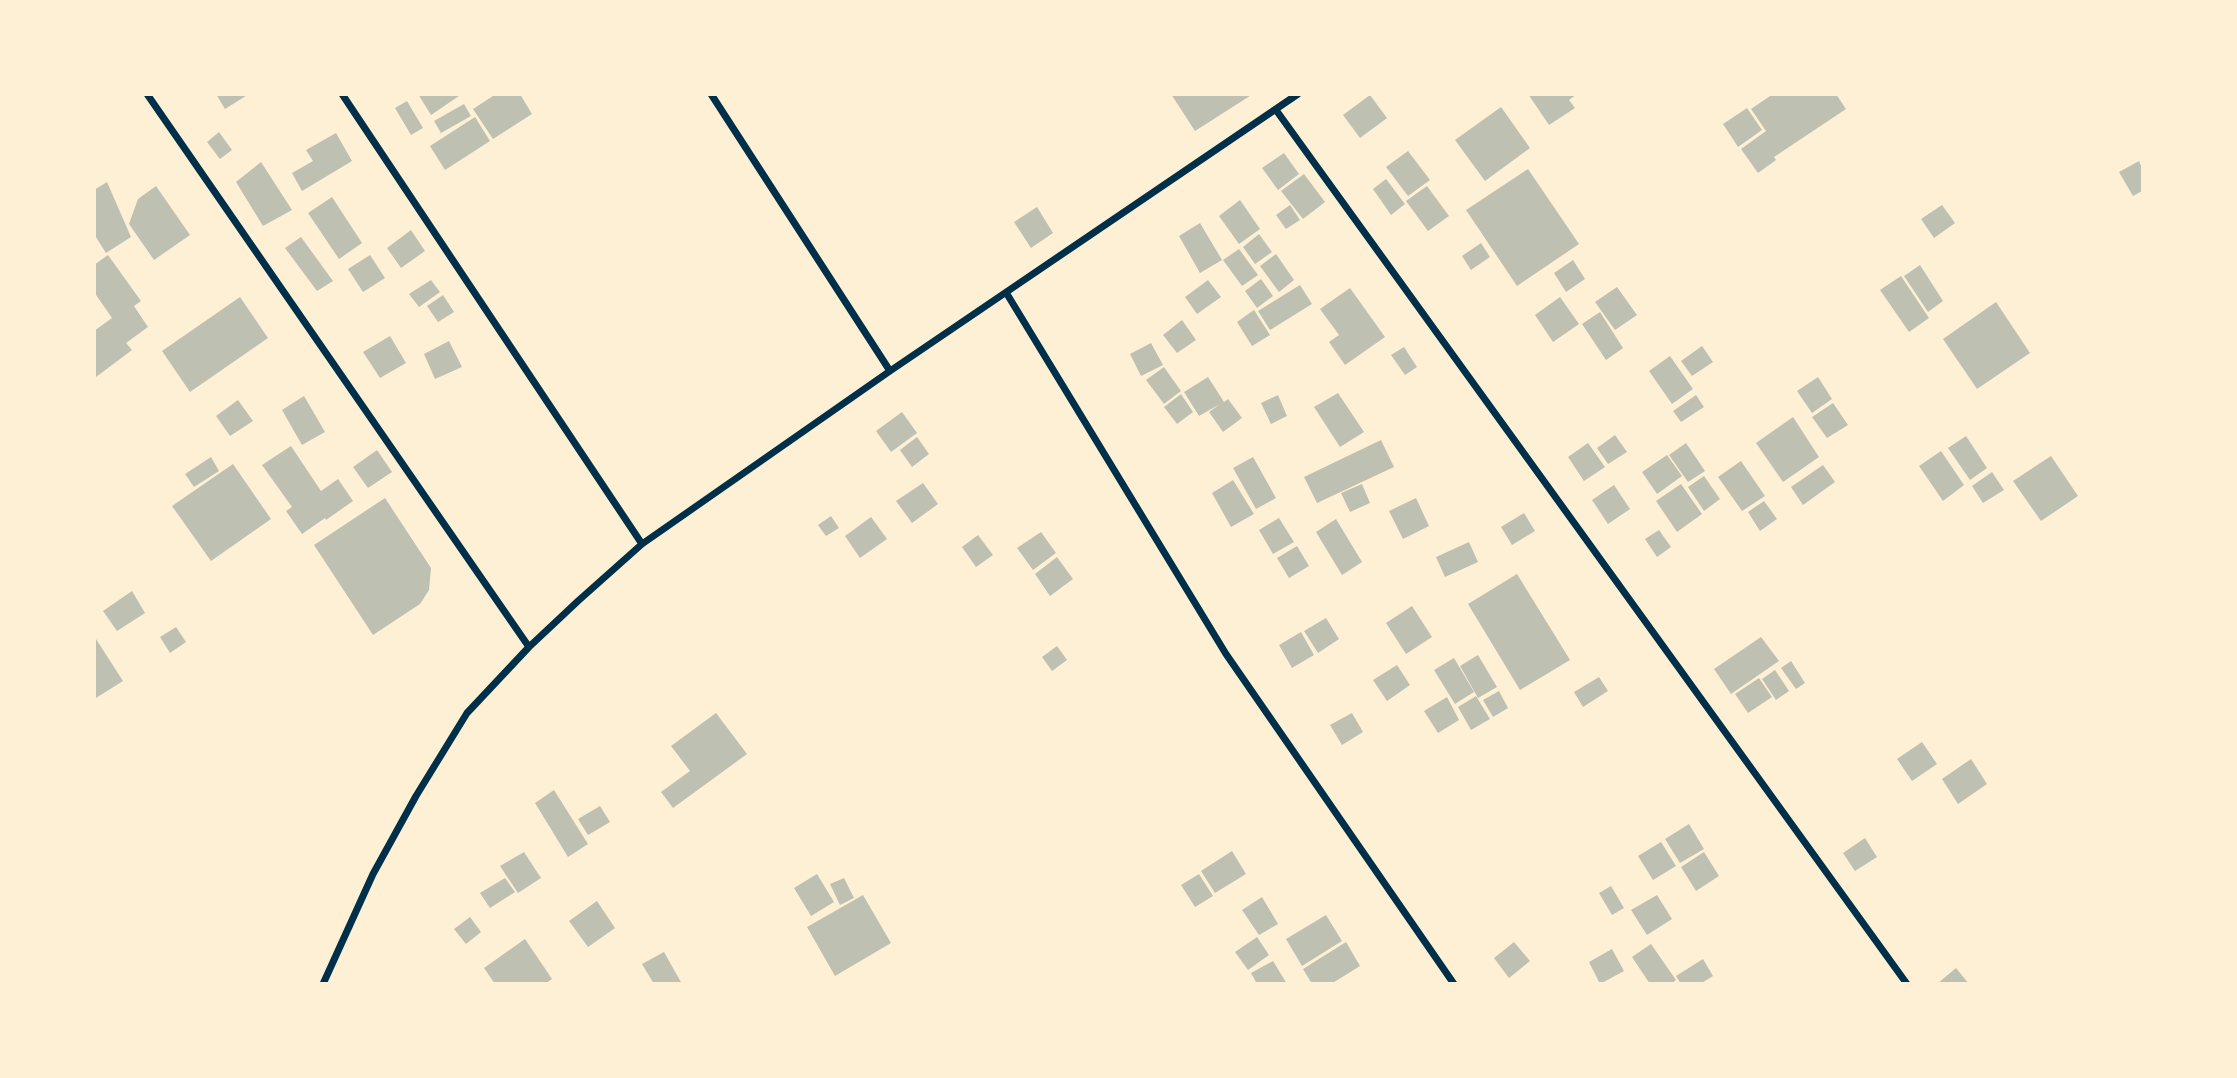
<!DOCTYPE html>
<style>
body{margin:0}
#map{position:relative;width:2237px;height:1078px;overflow:hidden;background:#fdf0d5;font-family:Cabin,sans-serif}
canvas{display:block}
.frame{position:absolute;inset:0;border:96px solid #fdf0d5;pointer-events:none}
</style>
<div id="map">
<canvas width="2237" height="1078"></canvas>
<div class="frame"></div>
</div>
<script>
const context = document.querySelector('canvas').getContext('2d');
context.lineJoin = 'round';
function paint(path, color) { context.fillStyle = color; context.fill(path, 'evenodd'); }
function strokePath(path, color, width, dash) { context.strokeStyle = color; context.lineWidth = width; context.lineCap = dash ? 'butt' : 'round'; context.setLineDash(dash || []); context.stroke(path); }
const building = new Path2D(`
 M216,94H249L225,109Z
 M418,94H462L431,115Z
 M496,94H520L532,114L493,139L473,109Z
 M1171,94H1253L1195,131Z
 M1528,94H1577L1569,100L1575,108L1549,125Z
 M1773,94H1836L1846,109L1774,157L1776,160L1758,173L1741,149L1766,131L1751,109Z
 M1370,95L1387,118L1360,138L1343,115Z
 M407,101L423,128L411,135L395,108Z
 M464,104L471,116L441,133L434,121Z
 M1501,107L1530,148L1485,181L1455,140Z
 M1747,108L1762,130L1738,147L1723,124Z
 M475,117L490,141L445,170L430,146Z
 M219,132L232,150L220,159L207,142Z
 M336,133L352,161L302,191L292,173L313,161L306,150Z
 M1408,151L1430,180L1408,196L1386,167Z
 M1284,153L1299,174L1278,190L1262,168Z
 M2139,161L2142,168V191L2133,196L2119,172Z
 M261,162L292,210L263,226L236,182Z
 M1528,169L1579,244L1517,286L1466,210Z
 M1304,174L1325,202L1303,219L1281,191Z
 M1386,179L1405,204L1391,215L1373,189Z
 M107,182L131,237L106,253L94,234V190Z
 M156,186L190,235L154,260L129,224L138,199Z
 M1427,186L1449,216L1428,231L1406,201Z
 M332,197L362,243L339,259L308,213Z
 M1240,200L1260,229L1239,244L1219,216Z
 M1290,205L1300,220L1286,229L1276,215Z
 M1942,205L1955,223L1934,238L1921,219Z
 M1037,207L1053,233L1031,248L1014,222Z
 M1200,223L1222,260L1200,273L1179,236Z
 M411,230L425,251L401,268L387,248Z
 M1259,234L1272,252L1255,264L1243,247Z
 M301,237L333,281L317,291L285,248Z
 M1481,243L1490,257L1471,270L1462,256Z
 M1239,249L1258,275L1242,286L1223,260Z
 M1276,254L1294,280L1279,292L1260,266Z
 M108,255L141,301L134,306L148,327L126,343L132,350L96,377L94,331L112,318L94,292V265Z
 M370,255L385,278L363,292L348,269Z
 M1573,260L1585,279L1566,292L1554,273Z
 M1920,265L1943,301L1928,312L1904,276Z
 M1901,276L1929,318L1909,332L1880,290Z
 M1261,279L1273,296L1257,308L1245,291Z
 M431,280L440,292L419,307L409,294Z
 M1208,280L1221,297L1197,314L1185,297Z
 M1300,285L1312,304L1270,330L1258,311Z
 M1617,287L1637,315L1615,330L1595,302Z
 M1350,288L1385,337L1345,365L1329,342L1339,335L1320,309Z
 M443,295L454,312L438,322L427,306Z
 M240,297L268,338L190,392L162,351Z
 M1560,297L1579,324L1553,342L1535,315Z
 M1996,302L2030,353L1977,389L1943,339Z
 M1254,310L1270,335L1252,346L1237,322Z
 M1600,312L1623,348L1606,360L1582,324Z
 M1182,320L1196,340L1177,353L1163,335Z
 M390,336L406,363L380,378L363,352Z
 M449,341L462,367L435,379L424,354Z
 M1151,343L1163,365L1141,376L1130,354Z
 M1702,346L1713,362L1692,376L1681,361Z
 M1404,347L1417,367L1405,375L1391,355Z
 M1670,356L1693,389L1672,404L1649,371Z
 M1164,367L1181,391L1164,404L1146,380Z
 M1208,377L1224,402L1228,399L1242,418L1223,432L1209,412L1220,404L1199,416L1184,392Z
 M1818,377L1832,399L1812,413L1797,391Z
 M1338,393L1364,432L1340,447L1314,407Z
 M1181,394L1193,412L1177,424L1164,407Z
 M1278,395L1287,416L1271,424L1261,403Z
 M1696,395L1704,407L1681,422L1673,411Z
 M304,396L325,432L302,445L282,410Z
 M238,400L253,421L230,436L216,416Z
 M1833,403L1848,425L1827,438L1812,417Z
 M902,412L917,433L891,452L876,431Z
 M1793,417L1819,457L1783,482L1756,443Z
 M1615,435L1627,452L1608,464L1597,448Z
 M1966,436L1987,468L1970,480L1948,448Z
 M917,437L929,454L912,467L900,450Z
 M1381,440L1394,467L1317,503L1304,477Z
 M1588,443L1605,467L1584,481L1568,457Z
 M1686,443L1705,471L1688,482L1669,455Z
 M291,446L321,491L338,479L353,501L326,520L325,518L302,534L286,511L292,507L262,465Z
 M377,450L392,472L368,488L353,467Z
 M1941,451L1964,485L1943,501L1919,466Z
 M1667,455L1682,476L1657,494L1642,472Z
 M2051,456L2078,496L2041,521L2013,481Z
 M211,457L219,471L194,487L185,474Z
 M1253,457L1276,498L1256,509L1233,468Z
 M1741,461L1765,496L1742,511L1718,477Z
 M233,464L271,519L211,561L172,506Z
 M1823,465L1835,482L1803,505L1791,487Z
 M1992,472L2004,490L1983,503L1972,486Z
 M1704,476L1720,499L1704,511L1688,487Z
 M1233,480L1254,514L1231,527L1212,493Z
 M923,483L938,504L912,523L896,501Z
 M1362,484L1370,503L1350,512L1341,493Z
 M1681,484L1702,514L1677,532L1656,501Z
 M1614,485L1630,509L1608,524L1592,500Z
 M385,498L431,568L429,590L420,604L373,635L314,545Z
 M1416,498L1429,526L1403,539L1389,511Z
 M1764,501L1777,519L1760,531L1748,512Z
 M1524,513L1535,531L1512,545L1501,527Z
 M831,516L839,528L826,536L818,525Z
 M871,517L887,539L860,558L845,536Z
 M1279,518L1294,542L1273,554L1259,530Z
 M1336,519L1362,562L1342,575L1316,532Z
 M1659,530L1671,547L1657,557L1645,539Z
 M1041,532L1056,553L1033,570L1017,548Z
 M978,535L993,555L976,567L962,547Z
 M1469,542L1478,562L1445,577L1436,557Z
 M1297,546L1309,566L1289,578L1277,558Z
 M1057,557L1073,579L1050,596L1035,574Z
 M1517,574L1570,660L1520,690L1468,604Z
 M132,591L145,613L117,631L103,611Z
 M1412,606L1432,637L1406,654L1386,623Z
 M1326,618L1339,639L1318,653L1304,631Z
 M176,627L186,642L170,653L160,637Z
 M1301,632L1314,655L1292,668L1279,645Z
 M94,636L123,681L96,698L94,696Z
 M1761,637L1779,661L1731,694L1714,669Z
 M1057,646L1067,660L1052,671L1042,657Z
 M1478,655L1497,687L1478,698L1460,666Z
 M1454,658L1474,692L1455,704L1434,670Z
 M1791,661L1805,683L1796,689L1781,668Z
 M1397,665L1410,685L1387,701L1373,680Z
 M1775,670L1789,691L1776,700L1762,679Z
 M1599,677L1608,691L1583,707L1574,692Z
 M1759,678L1772,697L1748,713L1735,694Z
 M1499,691L1508,708L1493,717L1483,700Z
 M1476,696L1490,719L1471,730L1458,707Z
 M1447,697L1459,720L1438,733L1424,711Z
 M716,713L747,754L673,808L661,792L690,771L671,746Z
 M1352,713L1363,732L1342,745L1330,725Z
 M1922,742L1937,764L1912,781L1897,759Z
 M1971,759L1987,784L1958,804L1942,779Z
 M554,790L588,844L568,857L535,803Z
 M600,806L610,822L588,835L578,819Z
 M1689,824L1704,849L1680,863L1665,839Z
 M1865,838L1877,857L1855,871L1843,853Z
 M1661,842L1676,866L1653,880L1638,856Z
 M1232,851L1246,874L1215,893L1201,871Z
 M524,852L541,878L518,893L500,866Z
 M1704,852L1719,876L1696,891L1681,867Z
 M817,874L834,902L811,916L794,888Z
 M1199,874L1213,896L1195,907L1181,885Z
 M505,878L515,892L490,908L480,893Z
 M844,878L854,898L840,905L830,884Z
 M1611,886L1624,908L1612,915L1599,893Z
 M863,895L891,943L835,976L807,927Z
 M1657,895L1672,919L1647,935L1631,910Z
 M1262,897L1278,924L1259,935L1242,910Z
 M597,901L615,928L588,947L569,921Z
 M1326,915L1342,941L1302,966L1286,939Z
 M470,917L481,932L466,944L454,929Z
 M1257,937L1269,955L1248,970L1235,952Z
 M525,939L552,979L545,984H495L484,968Z
 M1346,942L1360,966L1331,984H1312L1303,969Z
 M1514,942L1530,961L1509,978L1494,958Z
 M1651,944L1676,980L1671,984H1650L1632,957Z
 M1612,949L1624,971L1600,984L1589,962Z
 M664,952L682,984H654L642,964Z
 M1703,959L1713,976L1700,984H1681L1676,976Z
 M1273,961L1287,984H1257L1251,973Z
 M1956,968L1969,984H1937Z`);
const minor = new Path2D(`
 M147,94L529,647
 M342,94L642,544
 M711,94L890,371
 M1276,110L1907,984
 M1007,294L1226,654L1454,984
 M323,984L373,874L416,796L467,713L529,647L578,601L642,544L890,371L1298,94`);
paint(building, '#bec0b2');
strokePath(minor, '#003049', 7);
</script>
